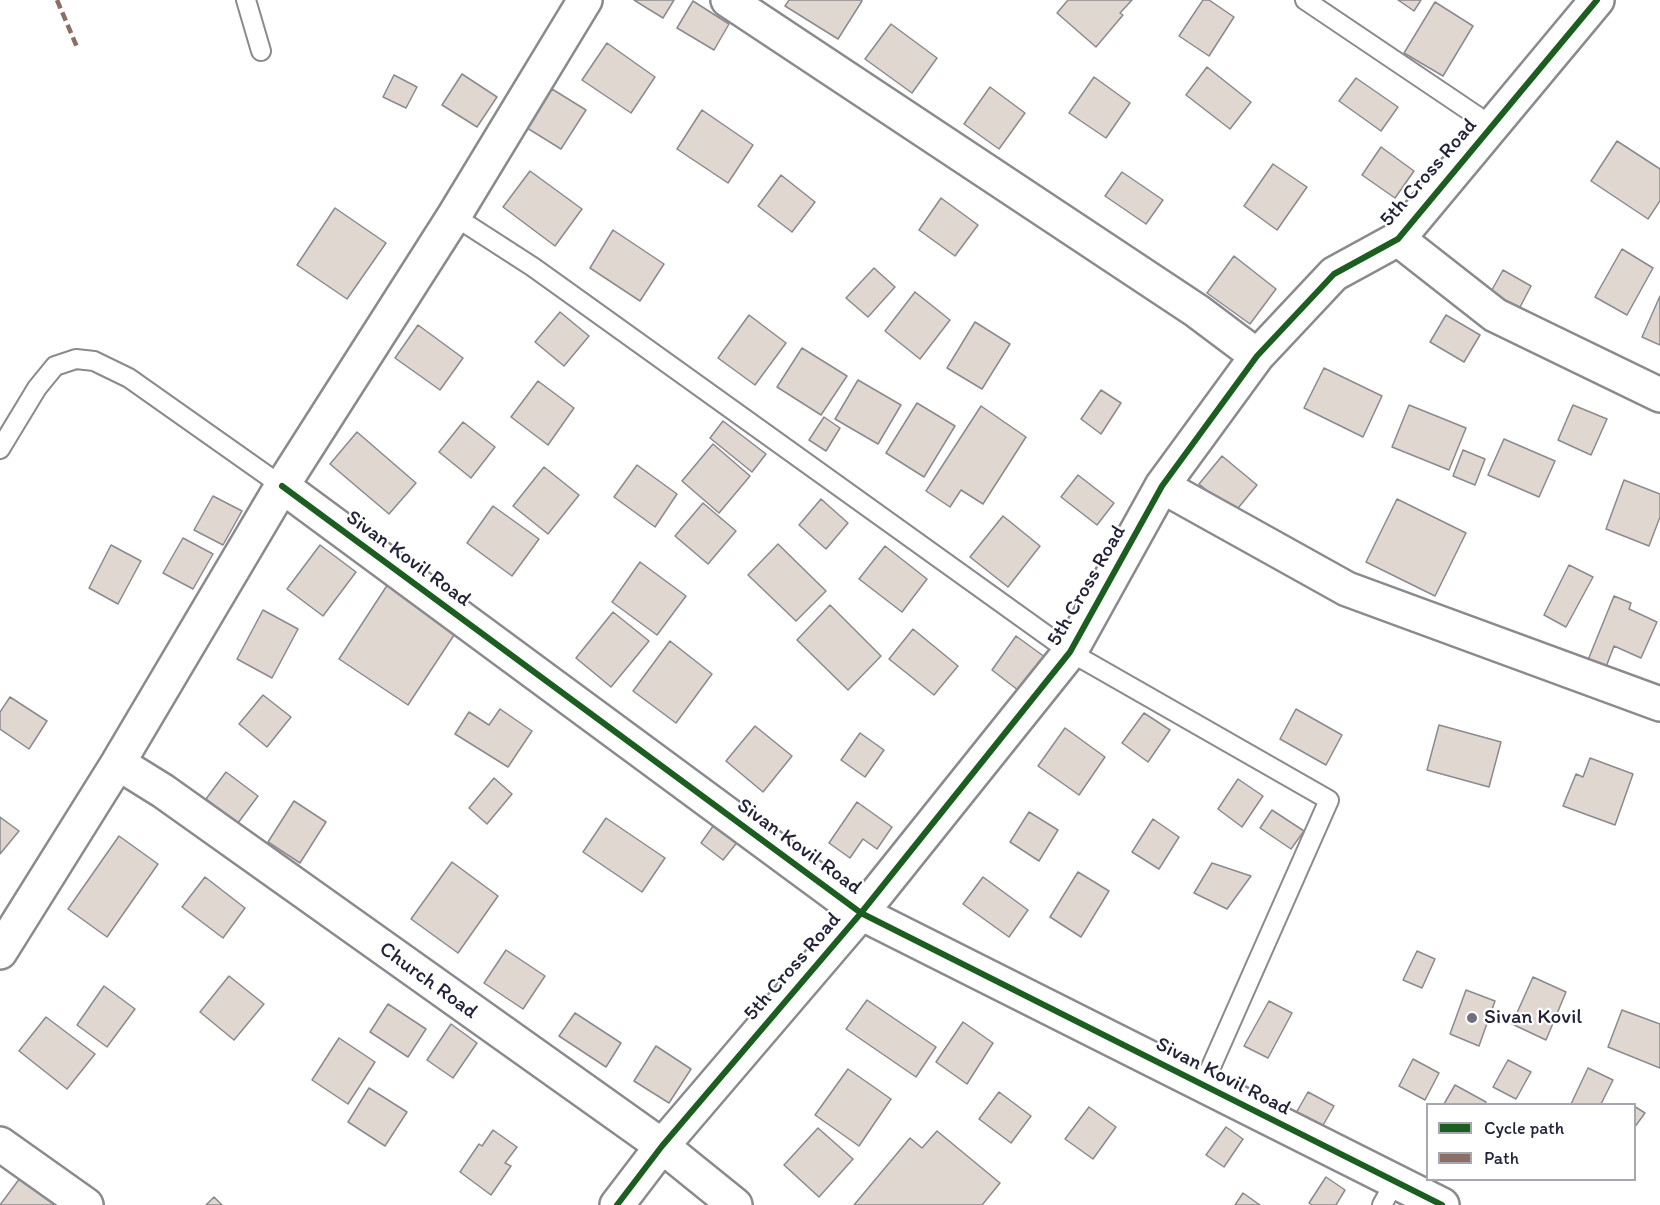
<!DOCTYPE html>
<style>
body{margin:0}
#map{position:relative;width:1660px;height:1205px;overflow:hidden;background:#fff;font-family:Itim,sans-serif}
canvas{display:block}
.legend{position:absolute;left:1426px;top:1103px;width:210px;height:78px;box-sizing:border-box;background:#fff;border:2px solid #a7a7b1;margin:0;padding:8px 10px;list-style:none;font-size:18px;color:#22223b}
.legend li{display:flex;align-items:center;gap:12px;height:30px}
.legend b{width:30px;border:2px solid #a7a7b1}
</style>
<div id="map">
<canvas width="1660" height="1205"></canvas>
<ul class="legend">
<li><b style="height:8px;background:#1b5e20"></b>Cycle path</li>
<li><b style="height:8px;background:#8d6e63"></b>Path</li>
</ul>
</div>
<script>
const context = document.querySelector('canvas').getContext('2d');
context.lineJoin = 'round';
function paint(path, color) { context.fillStyle = color; context.fill(path, 'evenodd'); }
function strokePath(path, color, width, dash) { context.strokeStyle = color; context.lineWidth = width; context.lineCap = dash ? 'butt' : 'round'; context.setLineDash(dash || []); context.stroke(path); }
function label(font, color, halo, rows, align = 'center') {
  context.font = font + ' Itim,sans-serif'; context.lineWidth = 4.5; context.setLineDash([]); context.textBaseline = 'middle'; context.strokeStyle = halo; context.fillStyle = color; for (const [text, x, y, turn = 0] of rows) {
    context.save(); context.translate(x, y); context.rotate((+turn || 0) * Math.PI / 180); context.textAlign = isNaN(turn) ? turn : align; if (halo) context.strokeText(text, 0, 0); context.fillText(text, 0, 0); context.restore();
  }
}
const building = new Path2D(`
 M634,0H674L663,18Z
 M789,0H860L862,1L838,39L785,6Z
 M1068,0H1132L1120,13L1123,15L1096,47L1057,13Z
 M1203,0H1209L1234,17L1209,56L1179,36Z
 M1398,0H1421L1414,11Z
 M693,1L729,24L714,50L677,28Z
 M1435,2L1473,26L1443,76L1404,53Z
 M891,24L937,58L912,93L865,59Z
 M607,43L655,77L631,113L582,80Z
 M1207,67L1251,102L1230,129L1186,95Z
 M462,74L497,97L477,127L442,105Z
 M394,75L417,87L406,108L383,97Z
 M1094,77L1130,103L1106,138L1069,113Z
 M1356,78L1398,107L1381,131L1339,101Z
 M990,87L1025,113L999,149L964,124Z
 M552,89L586,110L561,149L527,128Z
 M702,110L753,145L728,183L677,149Z
 M1617,141L1660,169V201L1648,219L1591,181Z
 M1381,147L1414,171L1395,198L1362,175Z
 M1273,164L1307,187L1277,230L1244,206Z
 M530,171L582,209L555,246L503,207Z
 M1122,172L1163,200L1146,224L1105,196Z
 M781,175L815,202L792,232L758,206Z
 M941,198L978,225L955,256L919,230Z
 M335,208L386,243L347,299L297,265Z
 M613,230L664,264L640,301L590,268Z
 M1622,249L1653,268L1627,315L1595,297Z
 M1234,256L1276,289L1250,324L1207,293Z
 M874,268L895,287L868,317L846,298Z
 M1503,270L1531,286L1517,313L1488,297Z
 M915,292L950,320L920,359L885,331Z
 M1660,296V345L1642,337Z
 M560,312L589,336L564,366L535,342Z
 M749,315L786,343L755,385L718,358Z
 M1446,315L1480,335L1464,362L1430,342Z
 M975,322L1010,344L982,389L947,368Z
 M418,325L463,358L440,390L395,358Z
 M802,348L847,376L821,415L777,387Z
 M1324,368L1382,396L1363,437L1304,408Z
 M858,380L901,405L878,444L835,419Z
 M538,381L574,408L548,445L511,417Z
 M1101,390L1121,403L1101,434L1081,419Z
 M917,403L955,426L924,477L886,453Z
 M1409,405L1466,428L1449,470L1392,447Z
 M1573,405L1607,419L1591,455L1558,440Z
 M981,406L1026,437L983,504L961,490L950,507L926,491Z
 M824,417L840,428L826,451L809,440Z
 M723,421L766,454L752,472L710,438Z
 M463,422L495,447L471,478L439,452Z
 M357,432L416,483L389,514L330,464Z
 M1504,439L1555,461L1539,497L1488,475Z
 M713,444L750,476L719,513L682,481Z
 M1463,450L1485,459L1475,485L1453,476Z
 M1222,456L1257,485L1234,513L1199,484Z
 M637,465L677,494L655,527L614,497Z
 M544,467L579,495L548,534L513,506Z
 M1078,475L1114,503L1097,525L1061,497Z
 M1624,480L1660,494V517L1649,546L1606,529Z
 M213,496L242,511L223,545L194,530Z
 M821,499L848,523L826,549L799,525Z
 M1397,499L1466,533L1435,596L1366,562Z
 M703,503L736,531L708,564L675,536Z
 M493,506L539,539L512,576L467,543Z
 M1003,516L1040,546L1008,587L970,557Z
 M183,538L213,554L193,589L163,573Z
 M778,544L826,591L796,621L748,575Z
 M111,545L141,561L118,604L89,588Z
 M320,545L356,572L323,616L287,589Z
 M885,546L927,579L902,612L859,579Z
 M640,562L686,596L657,635L612,602Z
 M1569,565L1593,577L1566,627L1544,615Z
 M388,584L458,629L408,705L339,659Z
 M1614,596L1631,603L1629,609L1657,622L1641,658L1614,646L1606,667L1588,660Z
 M830,605L881,656L848,690L797,640Z
 M263,610L298,629L272,678L237,659Z
 M613,612L649,641L611,687L576,658Z
 M913,629L958,666L934,695L889,659Z
 M1016,636L1049,660L1023,694L992,670Z
 M670,641L712,674L676,723L633,691Z
 M263,695L291,717L267,747L239,724Z
 M10,697L47,721L29,749L0,729V712Z
 M500,709L532,731L508,767L455,734L469,712L489,725Z
 M1296,709L1342,735L1326,765L1280,739Z
 M1144,713L1170,730L1148,762L1122,743Z
 M1439,725L1501,742L1489,787L1427,770Z
 M755,726L792,756L763,792L726,761Z
 M1065,728L1105,757L1079,795L1038,766Z
 M860,733L884,750L865,777L841,760Z
 M1590,758L1633,774L1615,825L1563,806L1576,774L1583,777Z
 M226,772L258,796L238,823L206,799Z
 M494,778L512,794L487,824L469,808Z
 M1238,779L1263,796L1242,827L1218,809Z
 M294,801L326,822L300,863L268,842Z
 M857,802L892,827L877,849L863,839L850,858L829,843Z
 M1272,810L1304,831L1291,849L1260,828Z
 M1029,812L1058,830L1039,861L1010,842Z
 M0,817L19,831L0,854Z
 M606,818L665,858L642,892L583,852Z
 M1153,819L1179,837L1159,869L1132,852Z
 M716,822L739,840L723,860L701,843Z
 M119,836L158,864L107,937L68,909Z
 M452,862L498,896L458,953L411,919Z
 M1212,863L1251,876L1227,909L1194,893Z
 M1078,872L1109,891L1081,937L1050,917Z
 M205,877L245,908L223,938L182,907Z
 M983,877L1028,910L1009,937L963,904Z
 M506,950L545,976L523,1009L484,983Z
 M1417,951L1435,959L1422,988L1403,980Z
 M229,976L264,1004L234,1040L200,1012Z
 M1533,977L1566,992L1546,1040L1512,1024Z
 M104,986L135,1009L107,1047L77,1025Z
 M1466,990L1495,1001L1479,1046L1450,1034Z
 M867,1000L936,1047L916,1077L846,1029Z
 M1269,1001L1292,1013L1268,1058L1244,1046Z
 M388,1004L426,1029L408,1057L370,1032Z
 M1622,1010L1660,1024V1068L1608,1047Z
 M575,1013L621,1043L606,1067L559,1036Z
 M46,1017L95,1054L67,1089L19,1051Z
 M963,1022L993,1043L967,1084L936,1062Z
 M451,1024L477,1043L453,1078L427,1060Z
 M339,1038L375,1062L348,1104L312,1080Z
 M656,1046L691,1069L669,1103L634,1081Z
 M1413,1059L1439,1073L1425,1100L1399,1086Z
 M1508,1060L1531,1072L1516,1099L1493,1087Z
 M1588,1068L1613,1080L1601,1104H1571Z
 M848,1069L891,1099L859,1146L815,1115Z
 M1455,1085L1486,1102L1485,1104H1444Z
 M369,1088L407,1112L385,1146L348,1122Z
 M999,1092L1031,1116L1011,1143L979,1119Z
 M1308,1092L1334,1106L1322,1127L1296,1113Z
 M1634,1106L1645,1113L1634,1128Z
 M1089,1107L1116,1127L1093,1159L1065,1139Z
 M1226,1127L1243,1139L1224,1167L1206,1155Z
 M818,1128L853,1159L819,1197L784,1165Z
 M493,1130L517,1147L505,1163L511,1166L491,1195L460,1172L479,1144L482,1146Z
 M937,1131L1000,1183L982,1205H854L910,1138L922,1148Z
 M1326,1177L1345,1190L1336,1205H1312L1309,1203Z
 M20,1178L58,1205H0Z
 M1243,1193L1260,1205H1235Z
 M214,1197L222,1205H206Z`);
const lane = new Path2D(`
 M246,0L261,51
 M1305,0L1492,126
 M454,216L533,267L1070,652L1329,800L1203,1085
 M0,449L37,388L55,366L76,359L94,361L129,378L282,486
 M1382,1205L1395,1182`);
const street = new Path2D(`
 M728,0L1197,311L1257,356
 M1398,239L1495,315L1660,395
 M282,486L861,913L1442,1205
 M1162,486L1347,589L1660,704
 M118,763L163,791L662,1146L735,1205
 M0,952L118,763L282,486L454,216L585,0
 M0,1144L86,1205
 M617,1205L662,1146L861,913L1070,652L1162,486L1257,356L1334,274L1398,239L1597,0`);
const quiet = new Path2D(`
 M57,0L77,47`);
const cycleway = new Path2D(`
 M282,486L861,913L1442,1205
 M617,1205L662,1146L861,913L1070,652L1162,486L1257,356L1334,274L1398,239L1597,0`);
const markers = [
 [1472,1018,6,"#6f6f80"]
];
const streetNames = [
 ["5th Cross Road",1429,173,-49],
 ["Sivan Kovil Road",408,559,36],
 ["5th Cross Road",1087,586,-60],
 ["Sivan Kovil Road",799,847,36],
 ["5th Cross Road",793,967,-49],
 ["Church Road",428,981,36],
 ["Sivan Kovil Road",1223,1077,27]
];
const poiNames = [
 ["Sivan Kovil",1484,1018]
];
paint(building, '#e0d7d1');
strokePath(building, '#8a8a8f', 1.5);
strokePath(lane, '#8a8a8f', 22);
strokePath(street, '#8a8a8f', 38);
strokePath(lane, '#fff', 18);
strokePath(street, '#fff', 33);
strokePath(quiet, '#8d6e63', 4.5, [9, 4.5]);
strokePath(cycleway, '#1b5e20', 6);
for (const [x, y, r, color] of markers) { const dot = new Path2D(); dot.arc(x, y, r, 0, 2 * Math.PI); context.fillStyle = color; context.fill(dot); strokePath(dot, '#fff', 2); }
label('21px', '#22223b', '#fff', streetNames);
label('21px', '#22223b', '#fff', poiNames, 'left');
</script>
